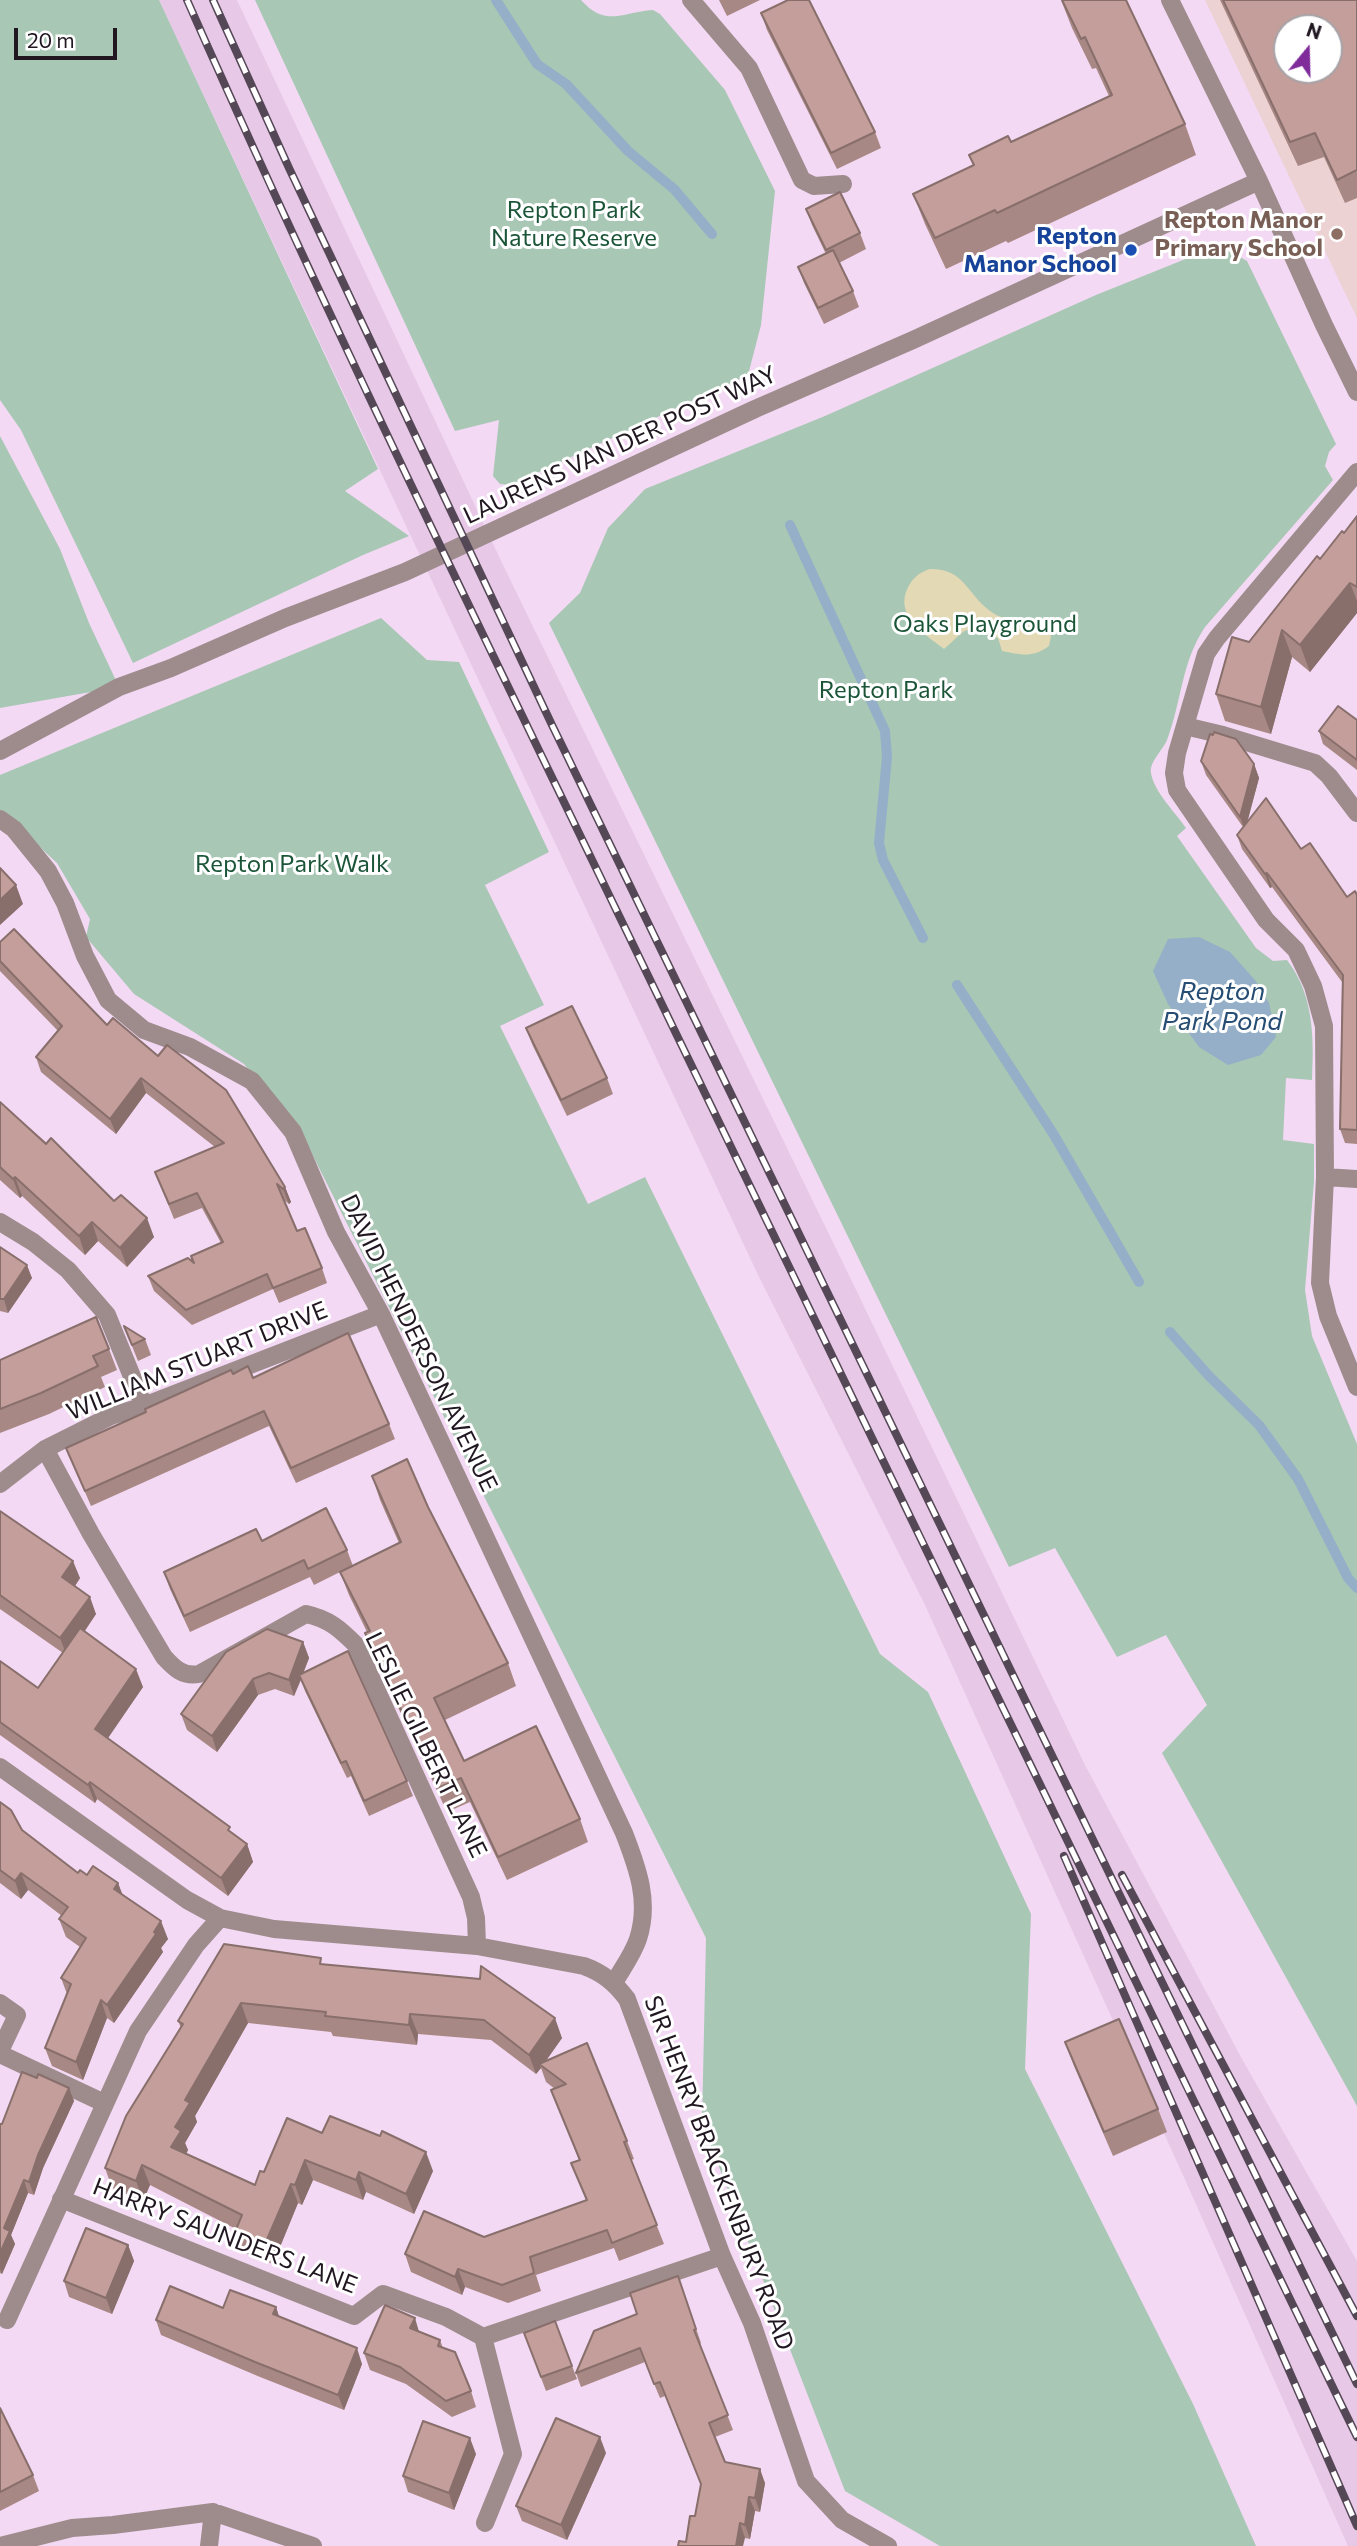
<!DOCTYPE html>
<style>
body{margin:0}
#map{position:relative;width:1357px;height:2546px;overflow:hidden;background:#f3d9f4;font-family:Commissioner,sans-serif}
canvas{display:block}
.north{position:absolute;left:1273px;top:14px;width:70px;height:70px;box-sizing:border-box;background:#fff;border:2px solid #a6a2a6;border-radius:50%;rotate:19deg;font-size:19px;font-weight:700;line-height:28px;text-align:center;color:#201721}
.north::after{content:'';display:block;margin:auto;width:24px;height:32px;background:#7f2b9a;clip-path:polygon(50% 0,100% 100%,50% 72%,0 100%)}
.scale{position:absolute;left:14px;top:28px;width:103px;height:32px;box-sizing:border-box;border:4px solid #201721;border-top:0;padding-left:9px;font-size:21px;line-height:24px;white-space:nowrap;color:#201721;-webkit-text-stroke:5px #fff;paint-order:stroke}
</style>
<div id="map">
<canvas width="1357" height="2546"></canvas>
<div class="north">N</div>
<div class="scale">20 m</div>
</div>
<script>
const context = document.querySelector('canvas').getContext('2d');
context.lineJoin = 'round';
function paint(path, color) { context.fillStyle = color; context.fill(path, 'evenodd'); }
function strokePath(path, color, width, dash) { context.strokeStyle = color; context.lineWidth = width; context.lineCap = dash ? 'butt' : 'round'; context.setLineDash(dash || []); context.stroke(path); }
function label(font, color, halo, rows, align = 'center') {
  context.font = font + ' Commissioner,sans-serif'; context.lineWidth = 6; context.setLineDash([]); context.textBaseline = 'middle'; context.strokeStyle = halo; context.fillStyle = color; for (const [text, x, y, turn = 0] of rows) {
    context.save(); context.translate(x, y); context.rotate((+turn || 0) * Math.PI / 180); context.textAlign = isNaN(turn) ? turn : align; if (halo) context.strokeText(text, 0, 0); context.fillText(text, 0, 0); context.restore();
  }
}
const built = new Path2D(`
 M159,0H237L503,565L845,1267L1085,1765L1242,2059L1357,2261V2546H1348L1191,2193L925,1605L759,1277Z`);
const education = new Path2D(`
 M1205,0H1357V318L1276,149ZM1287,28H1329V70H1287Z`);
const green = new Path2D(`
 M0,0H159L378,469L345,491L409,536L363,555L133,663L21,430L0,400Z
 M255,0H581C606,28 622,12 653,10L660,14L725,90L775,191L761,325L748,375L511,485L500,484L493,476L499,420L455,431Z
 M1220,249L1233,253L1247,261L1336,444L1329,452L1325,466L1333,480L1205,627C1181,663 1182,701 1167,740C1163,750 1149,762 1151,773C1154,792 1175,812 1186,828L1177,836L1256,948L1273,961L1287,960C1314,995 1314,1038 1312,1080L1286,1078L1283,1140L1314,1144V1181L1305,1290L1312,1336L1357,1444V2106L1162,1753L1207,1705L1166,1635L1117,1657L1055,1548L1009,1567L549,623L580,593L608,528L645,489L825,416L1096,295L1208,250Z
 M0,436L60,549L89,623L119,687L0,708Z
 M381,618L427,660L459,662L549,852L485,885L544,1005L500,1026L588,1204L645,1177L880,1654L928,1692L1031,1914L1025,2069L1193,2404L1256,2546H940L845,2491L702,2123L706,1938L310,1150L244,1064L134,994L86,937L90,919L57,863L0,810V775Z`);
const sand = new Path2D(`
 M930,569C965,569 966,593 990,611C1014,629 1030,605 1051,636L1049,646C1033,658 1021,655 1002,651L998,638C967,621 968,628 944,649C926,635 897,618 906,592C911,579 918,573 930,569Z`);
const water = new Path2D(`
 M1199,937L1230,952L1255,980L1269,1003L1276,1037L1261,1055L1228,1065L1199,1047L1168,1004L1153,971L1168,939Z`);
const stream = new Path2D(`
 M496,0L537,64L566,84L628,151L674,189L712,234
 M790,525L885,731L887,757L879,843L883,860L923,938
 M957,985L1054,1135L1139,1282
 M1170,1332L1209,1376L1259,1425L1298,1479L1348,1578L1357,1588`);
const minor = new Path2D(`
 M691,0L749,68L802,180L814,186L843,184
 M1170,0L1259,181L1324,325L1357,392
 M1357,472L1217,638L1206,654L1177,753L1174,773L1177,790L1266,920L1296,950L1313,986L1324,1026L1325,1177L1320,1283L1328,1316L1357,1387
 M1185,726L1223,735L1315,763L1329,776L1357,813
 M0,751L119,687L171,668L285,618L405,572L755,409L913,340L1259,181
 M0,819L14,829L48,871L65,903L85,956L108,1000L144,1030L190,1047L252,1081L293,1132L336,1232L381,1314L624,1833C638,1869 650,1902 638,1939C633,1954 622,1969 614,1983
 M1325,1177L1357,1179
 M0,1222L33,1242L68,1270L107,1315L144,1406
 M45,1449L91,1534L164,1657C174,1668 183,1677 199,1674L306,1614C329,1619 340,1629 356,1645L471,1897L476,1918L477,1946
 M0,1484L45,1449L111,1416L144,1406L381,1314
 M0,1767L187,1900L220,1918L274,1929L477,1946L584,1966C603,1973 615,1983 627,1999L722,2256L752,2323L806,2481L842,2520L888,2546
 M0,2003L17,2015L0,2051
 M0,2054L104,2103
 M61,2199L354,2316L383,2294L446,2317L483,2337L722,2256
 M7,2320L138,2031L196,1945L220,1918
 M483,2337L513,2454L485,2523
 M0,2546L72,2528L113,2525L213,2512L313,2546
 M209,2546L213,2512`);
const rail = new Path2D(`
 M187,0C339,344 506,681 669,1019C898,1492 1127,1964 1357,2437
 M213,0L289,168L552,725L1357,2384
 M1064,1856L1357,2526
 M1122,1875L1357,2316`);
const wall = new Path2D(`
 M719,0H760L727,16Z
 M1061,0L1185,124L1196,155L1008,243L1006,241L946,269L925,224L913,194L973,165L969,155L1011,142L1109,96L1096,68L1092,69L1072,28Z
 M1220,0H1357V198L1345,203L1324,157L1298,166Z
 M761,13L875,132L881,148L837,169L767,30Z
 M806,209L860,233L866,249L839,263L853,291L859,307L824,324L804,283L798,267L826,254L812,225Z
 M1357,516V613L1310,672L1292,657L1271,734L1225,721L1216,694L1249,642L1344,533Z
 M1357,720V770L1323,744L1319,731Z
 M1201,761L1254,764L1259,778L1247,821L1301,849L1347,897L1357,895V1144L1345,1143L1340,1129L1342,982L1272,887L1270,888L1242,849L1237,835L1243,827L1206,775Z
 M0,942L107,1025L285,1187L291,1202L289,1204L284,1200L297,1231L322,1268L327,1283L279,1303L273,1289L192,1325L154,1291L148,1276L193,1262L221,1243L202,1208L174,1219L155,1172L215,1147L146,1093L116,1134L41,1072L36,1057L58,1031L0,971Z
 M526,1028L607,1078L613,1094L567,1116L532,1044Z
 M0,1102L154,1237L127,1267L98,1241L85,1255L22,1196L20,1198L0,1180Z
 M0,1247L32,1278L8,1313L0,1311Z
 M124,1326L145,1339L151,1355L138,1361Z
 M109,1349L117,1370L101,1377L105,1387L49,1414L0,1433V1360Z
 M233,1374L253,1378L389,1424L395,1439L296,1483L269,1426L91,1506L66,1448Z
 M372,1476L428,1507L508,1663L516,1686L445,1720L464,1761L580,1819L588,1842L507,1880L470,1802L447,1812L374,1656L365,1633L367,1632L349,1595L340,1572L314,1585L310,1577L190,1632L170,1589L164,1572L262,1541L347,1550L353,1566L399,1543L380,1500Z
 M0,1511L80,1578L75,1586L96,1614L85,1631L143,1687L107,1738L247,1844L253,1862L228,1896L97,1799L95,1803L0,1735V1661L38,1688L63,1653L0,1609Z
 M303,1642L309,1658L303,1674L407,1781L413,1796L369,1816L351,1776L347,1778L305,1691L301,1680L294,1696L275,1689L258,1695L217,1752L187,1730L181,1714Z
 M0,1802L22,1830L78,1873L118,1883L122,1894L168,1939L161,1948L163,1952L114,2023L107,2018L83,2080L52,2066L45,2048L67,1994L61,1978L80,1947L66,1937L59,1919L62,1916L28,1890L21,1899L0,1883Z
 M324,1964L562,2038L546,2061L627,2141L634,2159L631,2160L664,2244L619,2261L614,2248L536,2275L541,2291L508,2303L465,2287L462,2295L411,2272L405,2254L484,2237L586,2200L571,2163L579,2160L551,2090L555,2089L546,2082L541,2068L536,2074L491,2040L418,2034L417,2045L333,2036L331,2032L248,2023L195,2116L197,2122L185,2143L188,2150L186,2154L255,2185L264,2172L322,2133L433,2171L414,2214L366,2192L363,2200L313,2180L302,2205L298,2203L273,2264L242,2252L235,2232L236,2229L150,2185L143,2201L112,2188L105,2168L181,2028L178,2021Z
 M1065,2042L1158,2109L1167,2132L1113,2156L1074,2066Z
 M37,2078L69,2088L74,2101L43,2168L34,2195L28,2193L11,2235L15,2244L2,2274L0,2273V2124H2Z
 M128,2245L134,2261L112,2314L69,2297L64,2281Z
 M678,2276L701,2343L700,2344L733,2430L715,2437L725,2462L765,2483L760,2512L755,2511L750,2539L745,2538L686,2542L695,2516L701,2485L665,2396L660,2398L645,2362L581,2387L576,2373Z
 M276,2307L279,2316L362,2364L344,2410L260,2377L161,2335L156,2320L223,2308Z
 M555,2321L577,2379L546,2391L524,2333Z
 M419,2332L440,2340L443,2348L471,2391L476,2407L452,2417L406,2384L370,2370L364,2353Z
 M0,2408L33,2475L39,2491L0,2511Z
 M606,2453L567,2540L522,2521L516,2506Z
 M476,2454L454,2510L408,2492L403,2476Z`);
const shadedWall = new Path2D(`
 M1350,583L1357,601V613L1310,672L1300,645Z
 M1282,630L1292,657L1271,734L1261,707Z
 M1254,764L1259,778L1245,831L1240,817Z
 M1267,873L1272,887L1270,888L1265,874Z
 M16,885L23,904L0,925V900Z
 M141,1078L146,1093L116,1134L110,1119Z
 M15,1177L22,1196L20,1198L13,1179Z
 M285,1187L291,1202L289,1204L283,1189Z
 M147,1218L154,1237L127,1267L120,1248Z
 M92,1222L98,1241L85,1255L79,1236Z
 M27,1265L32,1278L8,1313L4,1299Z
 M73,1561L80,1578L69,1595L62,1577Z
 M90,1597L96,1614L67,1656L60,1638Z
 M303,1642L309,1658L294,1696L289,1680Z
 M136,1669L143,1687L102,1747L95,1729Z
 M253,1679L258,1695L217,1752L212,1736Z
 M90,1782L97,1799L95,1803L88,1785Z
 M247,1844L253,1862L228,1896L221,1878Z
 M21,1873L28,1890L21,1899L15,1881Z
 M118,1883L125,1901L114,1889Z
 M161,1921L168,1939L161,1948L163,1952L114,2023L107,2005Z
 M101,2000L107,2018L83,2080L76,2062Z
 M241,2003L248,2023L195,2116L197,2122L185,2143L188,2150L179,2167L171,2147L175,2127L185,2100Z
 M410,2014L418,2034L417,2045L409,2025Z
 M555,2018L562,2038L542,2066L539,2064L541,2068L536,2074L529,2055Z
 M69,2088L74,2101L43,2168L34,2195L29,2182L38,2155Z
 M426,2152L433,2171L414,2214L406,2194Z
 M305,2160L313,2180L302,2205L295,2185Z
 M142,2165L150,2185L143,2201L136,2181Z
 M359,2172L366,2192L363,2200L356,2180Z
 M24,2180L28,2193L11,2235L15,2244L2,2274L0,2269V2253L4,2228Z
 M291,2184L298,2203L273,2264L265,2244Z
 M128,2245L134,2261L112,2314L106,2298Z
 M458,2269L465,2287L462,2295L455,2277Z
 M276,2307L281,2323L273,2314Z
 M415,2318L420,2335L410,2328Z
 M357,2348L362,2364L344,2410L338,2395Z
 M600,2437L606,2453L567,2540L561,2525Z
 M470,2438L476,2454L454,2510L449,2493Z
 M760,2469L765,2483L760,2512L755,2498Z
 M749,2497L755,2511L750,2539L745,2525Z
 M740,2523L745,2538L743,2546H736Z`);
const building = new Path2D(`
 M788,0H809L875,132L831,153L761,13Z
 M1062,0H1126L1185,124L997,213L995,210L935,238L913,194L974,165L969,155L1008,136L1011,142L1112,95L1085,37L1081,39Z
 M1223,0H1357V170L1337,180L1315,133L1290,142ZM1287,28H1329V70H1287Z
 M840,192L860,233L826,250L806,209Z
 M833,250L853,291L818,308L798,267Z
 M1357,516V587L1350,583L1300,645L1282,630L1261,707L1216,694L1232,637L1249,642L1317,556L1320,559L1342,531L1344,533Z
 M1338,706L1357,720V760L1319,731Z
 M1214,732L1236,739L1254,764L1240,817L1201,761L1210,734L1213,735Z
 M1266,798L1301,849L1310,843L1347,897L1355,891L1357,895V1130L1340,1129L1343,975L1267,873L1265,874L1237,835Z
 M0,868L16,885L0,900Z
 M14,929L107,1025L113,1018L158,1056L167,1045L226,1090L285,1187L283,1189L277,1184L297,1231L305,1228L322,1268L273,1288L267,1274L186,1310L148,1276L188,1258L194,1263L191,1256L223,1242L197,1193L169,1204L155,1172L224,1143L141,1078L110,1119L36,1057L62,1026L0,961V942Z
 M572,1006L607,1078L561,1100L526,1028Z
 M0,1102L46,1144L51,1138L114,1201L121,1195L147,1218L120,1248L92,1222L79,1236L15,1177L13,1179L0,1167Z
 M0,1247L27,1265L4,1299H0Z
 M96,1317L109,1349L93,1356L98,1366L41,1393L0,1409V1360Z
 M124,1326L145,1339L132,1345Z
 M348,1333L389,1424L291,1468L264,1411L85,1491L66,1448L146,1412L145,1409L231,1370L233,1374L248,1366L253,1378Z
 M407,1459L428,1507L508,1663L434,1698L464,1761L536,1726L580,1819L498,1857L461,1778L438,1788L365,1633L370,1631L340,1572L401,1542L372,1476Z
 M326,1508L347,1550L308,1569L304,1560L184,1616L164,1572L256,1529L262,1541Z
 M0,1511L73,1561L62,1577L90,1597L60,1638L0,1595Z
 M80,1628L136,1669L95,1729L230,1827L228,1830L247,1844L221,1878L90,1782L88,1785L0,1722V1661L38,1688Z
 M267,1629L303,1642L289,1680L269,1673L253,1679L212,1736L181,1714L226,1652Z
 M348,1651L407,1781L364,1801L346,1761L341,1763L299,1675Z
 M0,1802L11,1810L22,1830L78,1873L80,1870L87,1875L93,1866L118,1883L114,1889L161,1921L154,1932L156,1934L107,2005L101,2000L76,2062L45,2048L71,1984L61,1978L86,1938L59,1919L68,1907L21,1873L15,1881L0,1870Z
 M224,1944L321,1958L320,1964L480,1979L481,1966L555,2018L529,2055L484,2020L410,2014L409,2025L325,2016L326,2012L241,2003L185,2100L190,2103L175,2127L181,2131L171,2147L255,2185L260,2171L264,2172L287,2118L322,2133L330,2116L380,2136L382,2131L426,2152L406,2194L359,2172L356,2180L305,2160L295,2185L291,2184L265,2244L235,2232L242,2215L142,2165L136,2181L105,2168L126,2116L183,2024L178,2021Z
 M1119,2019L1158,2109L1104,2132L1065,2042Z
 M587,2043L627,2141L624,2142L657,2225L612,2243L607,2230L530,2257L534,2273L502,2285L458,2269L455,2277L405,2254L424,2211L484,2237L587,2200L571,2163L580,2160L551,2090L566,2084L539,2064Z
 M22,2072L37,2078L38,2074L69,2088L38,2155L29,2182L24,2180L4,2228L10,2231L0,2253V2124H2Z
 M86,2228L128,2245L106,2298L64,2281Z
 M678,2276L696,2329L694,2330L728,2415L709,2423L725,2462L760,2469L755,2498L749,2497L745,2525L740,2523L736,2546H678L679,2541L686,2542L690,2516H695L701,2484L660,2382L654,2384L640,2348L576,2373L594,2331L637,2314L630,2293Z
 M170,2286L223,2308L230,2290L276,2307L273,2314L357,2348L338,2395L255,2362L156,2320Z
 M385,2305L415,2318L410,2328L440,2340L438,2346L455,2352L471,2391L446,2401L400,2367L364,2353Z
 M555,2321L572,2366L541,2377L524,2333Z
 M0,2408L33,2475L0,2492Z
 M556,2418L600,2437L561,2525L516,2506Z
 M423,2421L470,2438L449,2493L403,2476Z`);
const markers = [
 [1337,234,7,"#8d6e63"],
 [1131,250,7,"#1a4fb4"]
];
const parkNames = [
 ["Repton Park",574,210],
 ["Nature Reserve",574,238],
 ["Oaks Playground",985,624],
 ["Repton Park",886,690],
 ["Repton Park Walk",292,864]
];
const educationNames = [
 ["Repton Manor",1323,220],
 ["Primary School",1323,248]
];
const transitNames = [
 ["Repton",1117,236],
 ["Manor School",1117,264]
];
const streetNames = [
 ["LAURENS VAN DER POST WAY",620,445,-25],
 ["DAVID HENDERSON AVENUE",419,1343,64],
 ["WILLIAM STUART DRIVE",197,1361,-22],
 ["LESLIE GILBERT LANE",426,1745,64],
 ["SIR HENRY BRACKENBURY ROAD",719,2173,69],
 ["HARRY SAUNDERS LANE",225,2236,21]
];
const waterNames = [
 ["Repton",1222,991],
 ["Park Pond",1222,1021]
];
paint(built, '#e7c8e7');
paint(education, '#ecd2d3');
paint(green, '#a8c7b4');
paint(sand, '#e3d9b4');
paint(water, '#95afc9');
strokePath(stream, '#95afc9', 10);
strokePath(minor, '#9e8c8d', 18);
strokePath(rail, '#554856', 8);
strokePath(rail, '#fff', 5, [16]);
paint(wall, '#a88884');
paint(shadedWall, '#886f6c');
paint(building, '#c39e9a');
strokePath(building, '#886f6c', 2);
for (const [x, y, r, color] of markers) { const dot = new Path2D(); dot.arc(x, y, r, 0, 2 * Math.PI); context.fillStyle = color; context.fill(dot); strokePath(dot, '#fff', 2.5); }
label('24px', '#1b5538', '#fff', parkNames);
label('bold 24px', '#785e54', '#fff', educationNames, 'right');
label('bold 24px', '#164399', '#fff', transitNames, 'right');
label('24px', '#201721', '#fff', streetNames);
label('italic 26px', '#254c72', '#fff', waterNames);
</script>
